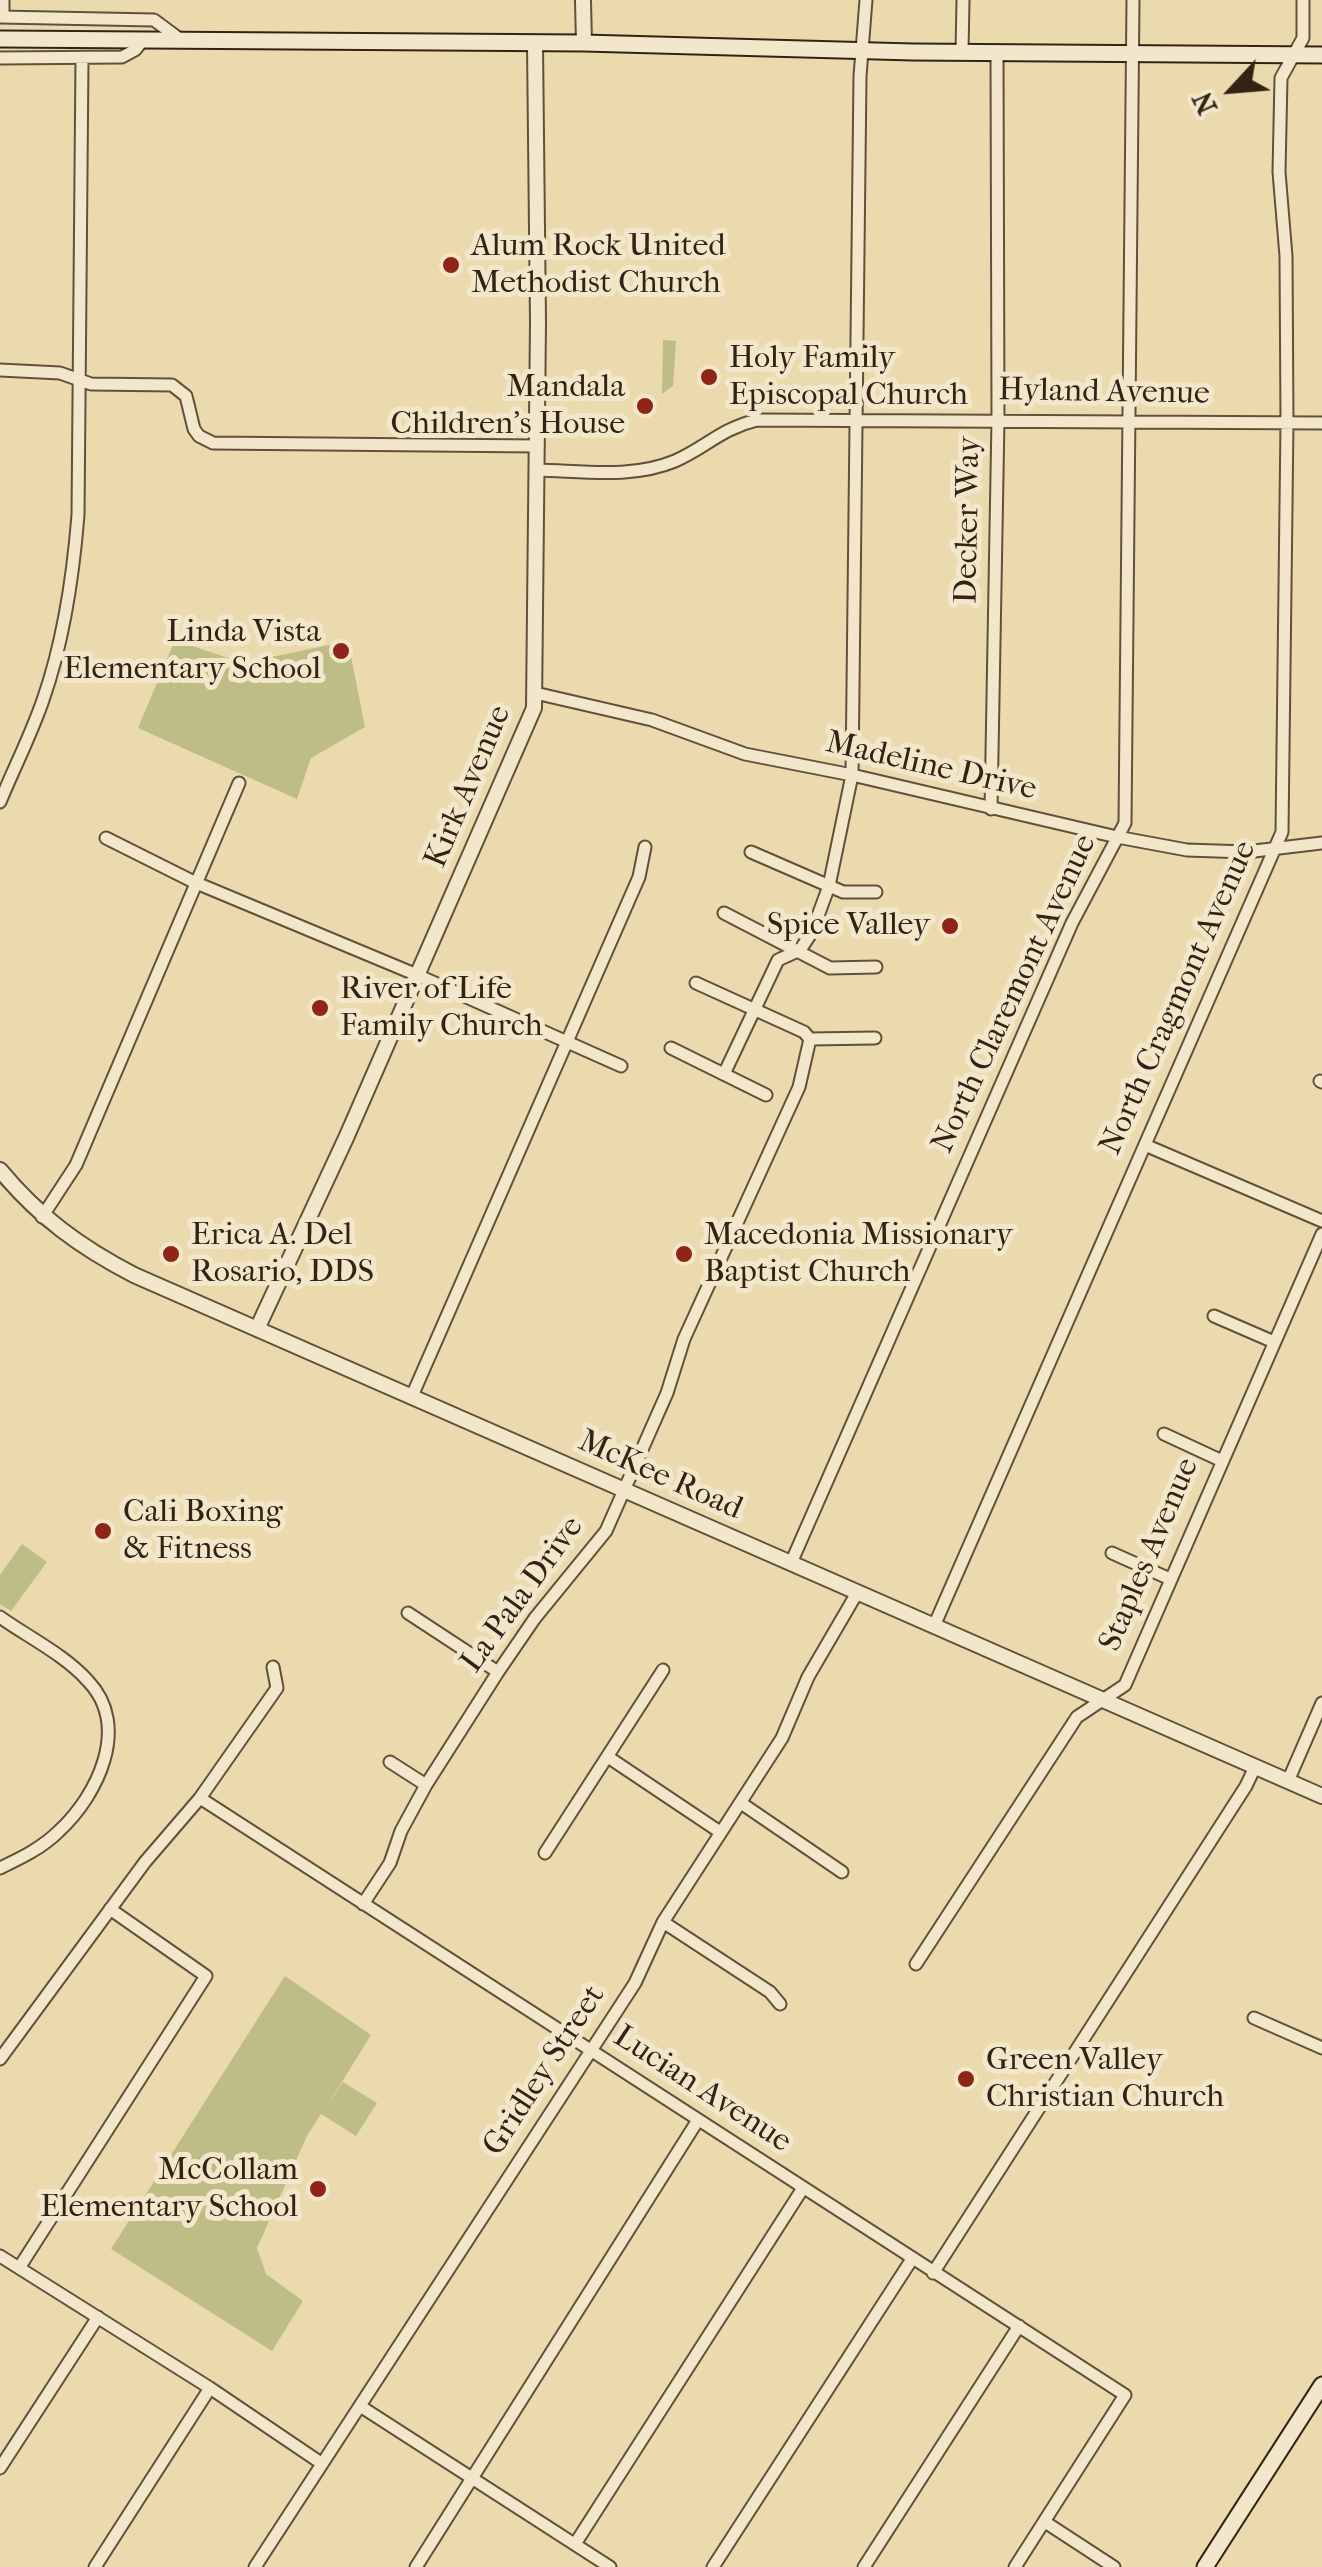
<!DOCTYPE html>
<meta charset="utf-8">
<style>
body{margin:0}
#map{position:relative;width:1322px;height:2567px;overflow:hidden;background:#ebdaae;font-family:"IM FELL French Canon",serif}
canvas{display:block}
.north{position:absolute;left:1182px;top:40px;width:100px;height:100px;-webkit-text-stroke:8px #f2e7ca;paint-order:stroke;rotate:244deg;font-size:28px;font-weight:700;line-height:40px;text-align:center;color:#332314}
.north::after{content:'';display:block;margin:auto;width:35px;height:45px;background:#332314;clip-path:polygon(50% 0,100% 100%,50% 72%,0 100%)}
</style>
<div id="map">
<canvas width="1322" height="2567"></canvas>
<div class="north">N</div>
</div>
<script>
const context = document.querySelector('canvas').getContext('2d');
context.lineJoin = 'round';
function paint(path, color) { context.fillStyle = color; context.fill(path, 'evenodd'); }
function strokePath(path, color, width, dash) { context.strokeStyle = color; context.lineWidth = width; context.lineCap = dash ? 'butt' : 'round'; context.setLineDash(dash || []); context.stroke(path); }
function label(font, color, halo, rows, align = 'center') {
  context.font = font + ' "IM FELL French Canon",serif'; context.lineWidth = 10; context.setLineDash([]); context.textBaseline = 'middle'; context.strokeStyle = halo; context.fillStyle = color; for (const [text, x, y, turn = 0] of rows) {
    context.save(); context.translate(x, y); context.rotate((+turn || 0) * Math.PI / 180); context.textAlign = isNaN(turn) ? turn : align; if (halo) context.strokeText(text, 0, 0); context.fillText(text, 0, 0); context.restore();
  }
}
const green = new Path2D(`
 M663,340L676,341L673,386L662,394Z
 M175,640L243,663L348,641L365,727L311,758L297,799L138,728Z
 M22,1544L47,1562L11,1611L0,1604V1575Z
 M285,1976L371,2035L327,2106L343,2082L377,2103L356,2136L321,2114L307,2136L257,2248L266,2274L303,2301L272,2351L111,2249Z`);
const minor = new Path2D(`
 M0,17L154,20L181,40
 M3,17V0
 M962,52L963,0
 M0,58L122,57L135,50L143,40
 M0,370L60,373L91,384L172,385L186,396L194,429L199,436L213,443L538,446
 M537,470C583,471 632,479 675,461C707,447 720,429 757,420L1322,423
 M535,693L652,720L745,754L852,775L1117,837L1187,850L1246,852L1322,843
 M0,802C14,768 31,735 43,700C64,640 73,578 78,515L82,59
 M991,809L998,419L997,53
 M106,838L194,882L417,975L621,1066
 M751,852L843,892H876
 M724,913L830,968L876,967
 M810,1039L875,1038
 M671,1048L766,1095
 M724,1074L778,960L800,950L812,932L829,886L852,775L860,76L866,0
 M1320,1081L1322,1082
 M1145,1145L1322,1221
 M42,1217L76,1165L239,783
 M1214,1316L1274,1342
 M412,1396L639,877L645,847
 M1164,1434L1220,1460
 M1112,1553L1170,1579
 M791,1563L1072,923L1125,823L1133,0
 M408,1613L498,1672
 M0,1617C28,1637 65,1655 88,1681C131,1726 98,1795 59,1831C42,1848 21,1858 0,1868
 M934,1626L1282,832L1287,423L1286,256L1279,172L1281,78L1303,38V0
 M608,1757L720,1832
 M390,1762L426,1785
 M1288,1781L1322,1703
 M200,1798L1125,2395L1015,2567
 M741,1803L842,1872
 M545,1853L663,1670
 M363,1904L390,1863L401,1831L426,1785L498,1672L535,1618L606,1531L667,1393L684,1339L799,1087L810,1039L804,1032L696,983
 M663,1922L770,1992L780,2004
 M916,1964L1077,1717L1125,1685L1322,1234
 M1254,2018L1322,2048
 M0,2059L145,1862L200,1798L277,1688L273,1667
 M0,2256L210,2388L321,2463
 M19,2268L206,1976L110,1909
 M933,2273L1246,1786L1255,1767
 M360,2406L610,2567
 M0,2468L98,2317
 M1045,2522L1114,2567
 M575,2544L803,2188
 M95,2567L210,2388
 M255,2567L635,1983L663,1922L782,1738L808,1677L857,1593
 M416,2567L698,2120
 M713,2567L912,2259
 M864,2567L1019,2326`);
const tertiary = new Path2D(`
 M583,0L584,43
 M0,1170C39,1217 80,1247 134,1275L1322,1796
 M257,1329L346,1138L534,708L538,322L535,44`);
const secondary = new Path2D(`
 M0,39L584,43L913,52L1322,55
 M1205,2567L1322,2385`);
const markers = [
 [451,265,10,"#8f2418"],
 [709,377,10,"#8f2418"],
 [645,406,10,"#8f2418"],
 [341,651,10,"#8f2418"],
 [950,926,10,"#8f2418"],
 [320,1008,10,"#8f2418"],
 [171,1254,10,"#8f2418"],
 [684,1254,10,"#8f2418"],
 [103,1531,10,"#8f2418"],
 [966,2079,10,"#8f2418"],
 [318,2189,10,"#8f2418"]
];
const poiNames = [
 ["Alum Rock United",471,247],
 ["Methodist Church",471,284],
 ["Holy Family",729,359],
 ["Episcopal Church",729,396],
 ["Mandala",625,388,"right"],
 ["Children’s House",625,425,"right"],
 ["Linda Vista",321,633,"right"],
 ["Elementary School",321,670,"right"],
 ["Spice Valley",930,926,"right"],
 ["River of Life",340,990],
 ["Family Church",340,1027],
 ["Erica A. Del",191,1236],
 ["Rosario, DDS",191,1273],
 ["Macedonia Missionary",704,1236],
 ["Baptist Church",704,1273],
 ["Cali Boxing",123,1513],
 ["& Fitness",123,1550],
 ["Green Valley",986,2061],
 ["Christian Church",986,2098],
 ["McCollam",298,2171,"right"],
 ["Elementary School",298,2208,"right"]
];
const streetNames = [
 ["Hyland Avenue",1104,393,1],
 ["Decker Way",969,520,-89],
 ["Madeline Drive",931,767,13],
 ["Kirk Avenue",469,787,-67],
 ["North Claremont Avenue",1015,994,-65],
 ["North Cragmont Avenue",1179,998,-66],
 ["McKee Road",660,1476,24],
 ["Staples Avenue",1150,1555,-67],
 ["La Pala Drive",523,1595,-54],
 ["Gridley Street",545,2071,-57],
 ["Lucian Avenue",702,2090,33]
];
paint(green, '#bebd85');
strokePath(minor, '#61513a', 15);
strokePath(tertiary, '#61513a', 18);
strokePath(secondary, '#332314', 19);
strokePath(minor, '#f2e7ca', 11);
strokePath(tertiary, '#f2e7ca', 14);
strokePath(secondary, '#f2e7ca', 15);
for (const [x, y, r, color] of markers) { const dot = new Path2D(); dot.arc(x, y, r, 0, 2 * Math.PI); context.fillStyle = color; context.fill(dot); strokePath(dot, '#f2e7ca', 4); }
label('32px', '#332314', '#f2e7ca', poiNames, 'left');
label('32px', '#332314', '#f2e7ca', streetNames);
</script>
